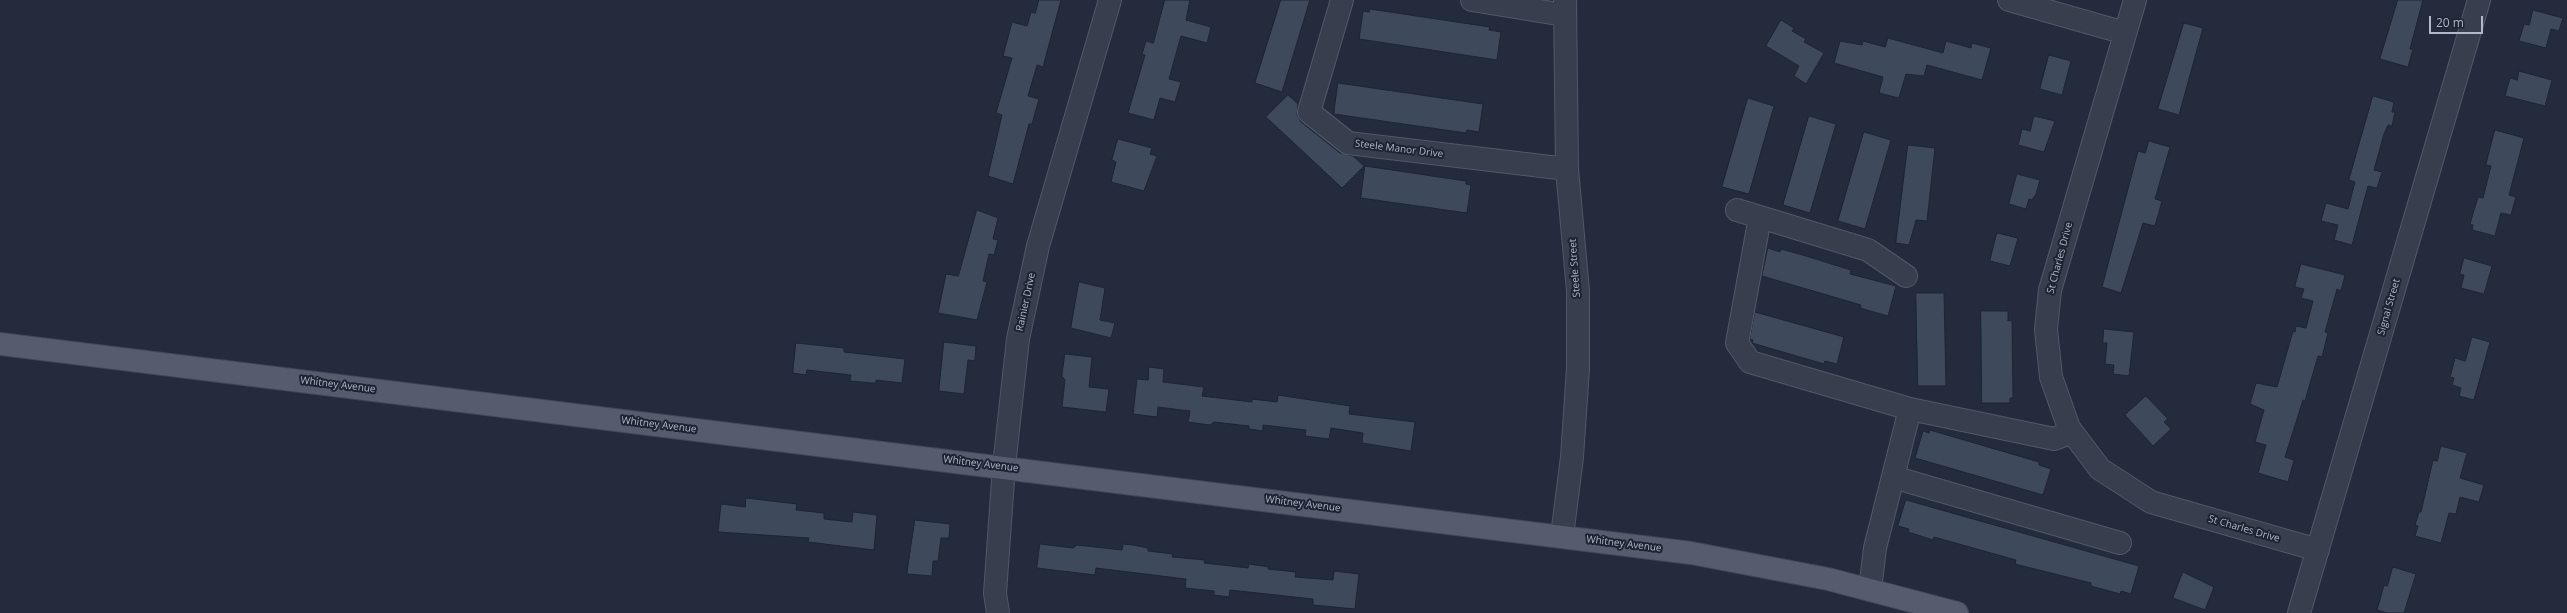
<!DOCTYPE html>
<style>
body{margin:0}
#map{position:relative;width:2567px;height:613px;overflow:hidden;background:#232b3d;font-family:"Open Sans",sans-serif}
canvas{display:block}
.scale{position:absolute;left:2429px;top:16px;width:54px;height:18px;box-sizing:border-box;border:2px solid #b2b8c8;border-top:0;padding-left:5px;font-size:12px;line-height:14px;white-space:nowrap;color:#b2b8c8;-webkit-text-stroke:3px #1c2332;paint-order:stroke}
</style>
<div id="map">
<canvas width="2567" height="613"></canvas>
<div class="scale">20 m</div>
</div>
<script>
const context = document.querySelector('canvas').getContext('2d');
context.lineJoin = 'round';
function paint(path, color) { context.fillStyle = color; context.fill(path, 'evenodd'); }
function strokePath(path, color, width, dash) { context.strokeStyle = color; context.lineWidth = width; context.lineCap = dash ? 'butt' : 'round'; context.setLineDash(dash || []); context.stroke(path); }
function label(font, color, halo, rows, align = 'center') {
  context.font = font + ' "Open Sans",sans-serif'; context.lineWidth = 4; context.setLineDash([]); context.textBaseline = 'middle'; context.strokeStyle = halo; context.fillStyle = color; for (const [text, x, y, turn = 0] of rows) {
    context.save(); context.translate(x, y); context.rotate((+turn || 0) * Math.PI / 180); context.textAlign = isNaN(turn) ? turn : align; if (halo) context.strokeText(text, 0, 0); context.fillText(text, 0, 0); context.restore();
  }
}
const building = new Path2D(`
 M1039,0H1061L1043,67L1037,65L1028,96L1039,99L1032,124H1029L1013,184L988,176L1002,115L996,113L1012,58L1003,56L1012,22L1027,26L1031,12L1035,13Z
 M1165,0H1190L1186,20L1211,27L1207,43L1181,36L1169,79L1181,82L1175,102L1160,98L1154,120L1128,113L1145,55L1142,54L1146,41L1153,43Z
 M1281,0H1310L1282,92L1255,83Z
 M2398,0H2423L2410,49H2413L2408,67L2380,59Z
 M1370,9L1490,27L1489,30L1501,32L1497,60L1359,39L1363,11L1369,12Z
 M2533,10L2563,18L2559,31L2551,29L2546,48L2519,41L2524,24L2529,25Z
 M1781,20L1794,28L1792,31L1806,39L1804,42L1824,53L1806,84L1794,76L1799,66L1766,46Z
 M2184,23L2203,28L2179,115L2158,109Z
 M1888,38L1943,53L1946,41L1971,48L1972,43L1991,48L1982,80L1927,65L1924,76L1906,74L1899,98L1879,93L1883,77L1834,63L1840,41L1862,45L1863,41L1885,47Z
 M2049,55L2071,61L2062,95L2040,89Z
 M2519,71L2552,80L2545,106L2505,96L2510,78L2517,80Z
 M1338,83L1483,104L1479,132L1467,130L1466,133L1334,114Z
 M1288,95L1298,104L1297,115L1301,122L1340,153L1353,156L1364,166L1342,188L1266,117Z
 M2373,96L2394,102L2392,112H2395L2392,126L2388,125L2384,134L2374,170L2382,172L2377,188L2368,186L2352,245L2334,240L2338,225L2321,221L2326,203L2348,209L2355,182L2349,180Z
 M1748,98L1774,106L1749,194L1722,187Z
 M1809,116L1836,124L1810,213L1783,205Z
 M2034,116L2055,121L2044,152L2018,145L2022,129L2030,131Z
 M2495,130L2524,138L2509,195L2516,197L2511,215L2501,213L2495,236L2472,230L2473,225L2470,224L2478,197L2483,198L2491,166L2486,165Z
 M1864,132L1891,140L1865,229L1838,221Z
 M1118,139L1152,148L1150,154L1157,156L1144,191L1111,182L1116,162L1112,160Z
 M2149,141L2170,147L2155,199L2162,201L2155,226L2143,223L2121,293L2102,287L2138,151L2145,153Z
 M1908,145L1935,148L1927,221L1916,220L1909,245L1896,243Z
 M1365,166L1466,181V184L1471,185L1467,213L1361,198Z
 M2017,174L2040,180L2036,194L2032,200L2029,199L2026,209L2009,204Z
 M977,210L998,218L993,239L998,240L994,255L989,254L983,281L987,282L977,320L938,313L946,274L958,276Z
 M1997,233L2018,238L2010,266L1990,261Z
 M1768,248L1780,252L1781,249L1806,256L1851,270L1850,274L1896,286L1888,316L1860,308L1861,305L1762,276Z
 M2464,258L2492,266L2484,294L2461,288L2464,275L2460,274Z
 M2301,264L2345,275L2341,291L2337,289L2325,332L2328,333L2322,357L2318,356L2305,401L2303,400L2285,457L2294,460L2288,482L2258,473L2266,445L2255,442L2264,410L2250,404L2256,383L2277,387L2293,331L2295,332L2296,326L2306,328L2313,301L2301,298L2304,289L2295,287Z
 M1079,282L1105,288L1100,320L1115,323L1111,338L1071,328Z
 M1916,293H1944L1946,386H1918Z
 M1981,311H2008V321L2012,320L2013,398H2010V403H1982Z
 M1755,312L1844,337L1837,364L1825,361L1824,364L1752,343L1753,340L1750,339Z
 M2104,329L2134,332L2129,376L2113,374L2114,365L2105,364L2107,343H2103Z
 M2472,337L2490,342L2474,400L2459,396L2461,388L2452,385L2454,378L2450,377L2455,358L2465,361Z
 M944,342L976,346L975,361L968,360L964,394L939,391Z
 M796,343L844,348V352L905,359L902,383L876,380V383H872L850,381L851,375L807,370L806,375L793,373Z
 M1065,354L1092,357L1089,387L1109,389L1106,412L1062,407L1065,380L1062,376Z
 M1149,367L1164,369L1163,382L1204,387L1202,396L1252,402V399L1277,402L1278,395L1350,406L1349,414L1415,422L1411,451L1362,443L1363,433L1331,428L1329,439L1305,436L1306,430L1263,425V431L1249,429V426L1214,422L1210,425L1188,422L1190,411L1158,407L1157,417L1133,414L1137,379L1148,380Z
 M2146,396L2168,419L2164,422L2171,429L2153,446L2125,415Z
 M1930,430L2039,462V465L2051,469L2043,495L1915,458L1923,431L1929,433Z
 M2441,446L2467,453L2460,478L2484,485L2479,502L2460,497L2456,514L2449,513L2441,543L2415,536L2418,526L2415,525L2419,512H2421L2433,460L2437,461Z
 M746,498L797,504L796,510L824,513V519L852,522L853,512L877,515L874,550L808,542L809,538L718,532L721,504L745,507Z
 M1906,500L2139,566L2131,594L2121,591L2120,594L2091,586V583L2015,564L2016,560L1934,537L1933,540L1908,532L1909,529L1898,526Z
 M915,520L950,524L949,538H941L938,561H933L932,576L907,574Z
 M1040,544L1073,548L1077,545L1122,550L1123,544L1133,545L1148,548V551L1173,554L1172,557L1205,560L1204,563L1248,568L1249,564L1269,567L1268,569L1296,572L1295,577L1333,580L1334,571L1359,574L1355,609L1313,605V599L1230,590L1229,597L1214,595V591L1185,588L1186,579L1096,568L1095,575L1037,568Z
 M2393,567L2416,574L2404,613H2387L2377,610L2384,585L2387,586Z
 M2183,572L2214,587L2205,610L2173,598Z`);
const minor = new Path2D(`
 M1342,0L1309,112L1348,143L1567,169
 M1472,0L1564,15
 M2009,0L2125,33
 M2135,0L2050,290L2046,329L2051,377L2069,428L2100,469L2151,502L2318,550
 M1737,210L1868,250L1906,276
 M1760,217L1737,343L1750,362L1910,409
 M1893,477L2120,543
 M1562,536L1572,457L1578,368V291L1567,169L1565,0
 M1870,590L1875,548L1910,409L2054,439L2072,432
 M998,613L995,593L1004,466L1018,339L1038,246L1110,0
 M2299,613L2479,0`);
const major = new Path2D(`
 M0,344L1691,553L1828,579L1957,613`);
const streetNames = [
 ["Steele Manor Drive",1399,149,7],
 ["St Charles Drive",2060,258,-75],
 ["Steele Street",1575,268,-94],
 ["Rainier Drive",1026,302,-78],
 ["Signal Street",2389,307,-74],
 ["Whitney Avenue",338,385,7],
 ["Whitney Avenue",659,425,7],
 ["Whitney Avenue",981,464,7],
 ["Whitney Avenue",1303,504,7],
 ["St Charles Drive",2244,529,16],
 ["Whitney Avenue",1624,544,7]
];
paint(building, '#3e495c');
strokePath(building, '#1e2534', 1);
strokePath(minor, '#525868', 24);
strokePath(major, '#404756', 24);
strokePath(minor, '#373e4d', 22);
strokePath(major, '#545c6d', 22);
label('10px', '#b2b8c8', '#1c2332', streetNames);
</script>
